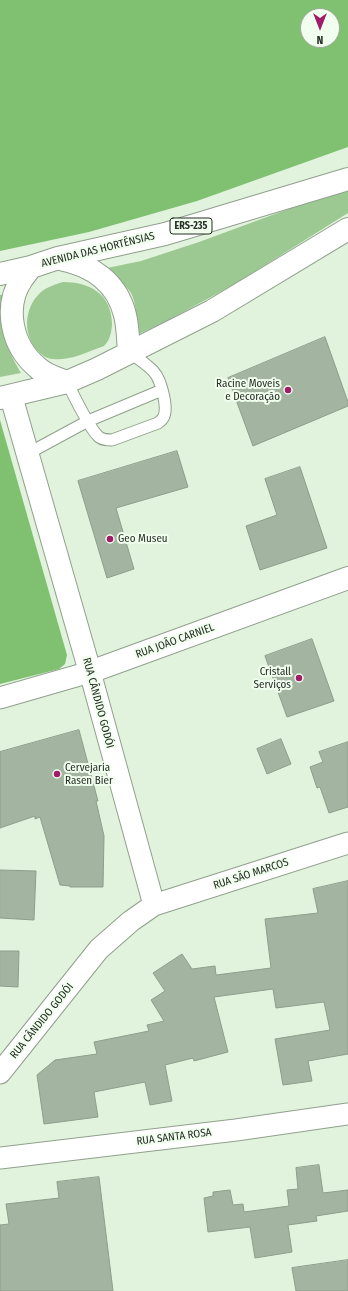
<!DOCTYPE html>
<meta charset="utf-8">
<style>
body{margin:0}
#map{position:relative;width:348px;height:1291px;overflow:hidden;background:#e1f3dd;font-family:"Fira Sans Condensed",sans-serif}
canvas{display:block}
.north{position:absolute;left:300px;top:8px;width:40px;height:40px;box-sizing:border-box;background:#f1ffee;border:1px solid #a0ab9e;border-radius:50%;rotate:180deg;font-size:11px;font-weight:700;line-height:16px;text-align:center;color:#262d25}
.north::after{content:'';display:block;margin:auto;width:14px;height:18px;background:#a11d6b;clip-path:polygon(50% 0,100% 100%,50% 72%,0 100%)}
</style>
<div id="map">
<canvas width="348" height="1291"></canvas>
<div class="north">N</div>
</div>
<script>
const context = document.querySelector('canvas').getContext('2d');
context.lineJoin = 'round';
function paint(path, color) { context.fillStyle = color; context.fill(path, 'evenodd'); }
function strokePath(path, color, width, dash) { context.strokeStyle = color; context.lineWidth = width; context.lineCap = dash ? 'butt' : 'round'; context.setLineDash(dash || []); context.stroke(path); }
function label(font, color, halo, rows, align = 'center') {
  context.font = font + ' "Fira Sans Condensed",sans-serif'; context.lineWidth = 4; context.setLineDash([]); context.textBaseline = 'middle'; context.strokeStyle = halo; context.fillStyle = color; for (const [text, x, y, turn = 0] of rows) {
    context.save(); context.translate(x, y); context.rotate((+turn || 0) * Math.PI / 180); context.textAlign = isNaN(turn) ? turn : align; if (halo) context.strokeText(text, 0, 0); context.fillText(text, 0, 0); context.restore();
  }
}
const green = new Path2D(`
 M348,187V213L235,284L161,324L134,336C137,324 137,304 131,293C127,287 113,274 107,268L141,261L199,242Z
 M63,282C90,282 111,294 112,323C112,330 110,341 104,346C102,347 98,348 96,349C81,355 55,366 41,354C22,338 23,308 41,292C47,287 56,284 63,282Z
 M8,294C6,299 3,305 2,311C0,334 10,354 21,373L0,377V295Z`);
const forest = new Path2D(`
 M0,0H348V147L197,201L89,232L0,251ZM308,16H332V40H308Z
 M0,420L67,655L65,664L59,669L0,684Z`);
const building = new Path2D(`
 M325,337L348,402V406L253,446L228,378Z
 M177,451L188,487L116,508L134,569L107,578L78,481Z
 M300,467L327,548L260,570L246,526L277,515L265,479Z
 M312,639L334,701L287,717L265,656Z
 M79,730L98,801H96L104,836L103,887H70V886L60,885L40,817L35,819V816L0,828V752Z
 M281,739L291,764L267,774L257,749Z
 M348,742V807L329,813L320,787L317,788L310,767L323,762L319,752Z
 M0,870L36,871L34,920L0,918Z
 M348,881V1054L308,1061L312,1081L283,1085L275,1039L330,1030L324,1002L276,1008L273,989L214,997L228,1052L194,1061L193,1058L165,1065L172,1101L150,1105L145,1082L94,1092L98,1117L44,1124L37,1075L55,1060L97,1054L94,1042L149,1031L147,1025L164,1021L151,1000L165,991L153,973L182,954L192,969L215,966L216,975L271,968L265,919L318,913L313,889Z
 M0,951H19L18,987L0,986Z
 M319,1165L323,1193L348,1190V1211L316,1216L317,1221L288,1225L292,1252L255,1258L250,1227L208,1232L204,1198L213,1196V1192L230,1190L233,1205L243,1204L244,1212L289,1206L287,1190L298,1189L296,1168Z
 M99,1177L113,1291H0V1225L9,1224L6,1204L59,1198L57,1182Z
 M348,1260V1291H296L292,1268Z`);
const service = new Path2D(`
 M67,382C73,394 90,430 99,437C103,440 107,440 112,440L158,423C160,421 162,420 163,418C169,409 161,380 154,372C148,365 137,358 129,352
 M27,454L88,421L162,390`);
const minor = new Path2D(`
 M0,698L90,672L154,905L131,921L99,949L0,1073
 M154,905L348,843
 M0,1158L236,1130L348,1114`);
const tertiary = new Path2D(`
 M11,396L90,672L348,578`);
const primary = new Path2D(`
 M60,259C91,265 117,282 125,315C128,327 128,340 129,352
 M31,267C28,271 25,275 22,279C3,307 12,346 37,367C45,375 56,378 67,382
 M0,274L31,267L58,258L165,234L348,179
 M0,398L67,382L97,369L212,311L348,229`);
const markers = [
 [288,390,4,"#a11d6b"],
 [110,539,4,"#a11d6b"],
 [299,678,4,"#a11d6b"],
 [57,774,4,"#a11d6b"]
];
const shields = [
 [191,226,42]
];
const shieldNames = [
 ["ERS-235",191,226]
];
const streetNames = [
 ["AVENIDA DAS HORTÊNSIAS",98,250,-14],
 ["RUA JOÃO CARNIEL",175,641,-20],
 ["RUA CÂNDIDO GODÓI",98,703,75],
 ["RUA SÃO MARCOS",251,874,-18],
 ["RUA CÂNDIDO GODÓI",42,1021,-51],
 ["RUA SANTA ROSA",174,1137,-7]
];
const poiNames = [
 ["Racine Moveis",280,384],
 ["e Decoração",280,397],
 ["Geo Museu",118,539,"left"],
 ["Cristall",291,672],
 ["Serviços",291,685],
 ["Cervejaria",65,768,"left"],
 ["Rasen Bier",65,781,"left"]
];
paint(green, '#9cc992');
paint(forest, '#7fc171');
paint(building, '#a3b4a0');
strokePath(building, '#8d9e8a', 1);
strokePath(service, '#90a08c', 13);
strokePath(minor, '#90a08c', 23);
strokePath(tertiary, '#90a08c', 24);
strokePath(primary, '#90a08c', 24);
strokePath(service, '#fff', 11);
strokePath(minor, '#fff', 21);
strokePath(tertiary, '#fff', 22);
strokePath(primary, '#fff', 22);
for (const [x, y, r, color] of markers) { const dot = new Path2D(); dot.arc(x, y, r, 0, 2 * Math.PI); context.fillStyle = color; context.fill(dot); strokePath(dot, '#f1ffee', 1.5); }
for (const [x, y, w] of shields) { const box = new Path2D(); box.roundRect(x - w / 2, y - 8, w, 16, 3); context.fillStyle = '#f1ffee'; context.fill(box); strokePath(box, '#262d25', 1); }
label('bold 10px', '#262d25', null, shieldNames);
label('11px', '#262d25', '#f1ffee', streetNames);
label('11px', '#262d25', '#f1ffee', poiNames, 'right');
</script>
